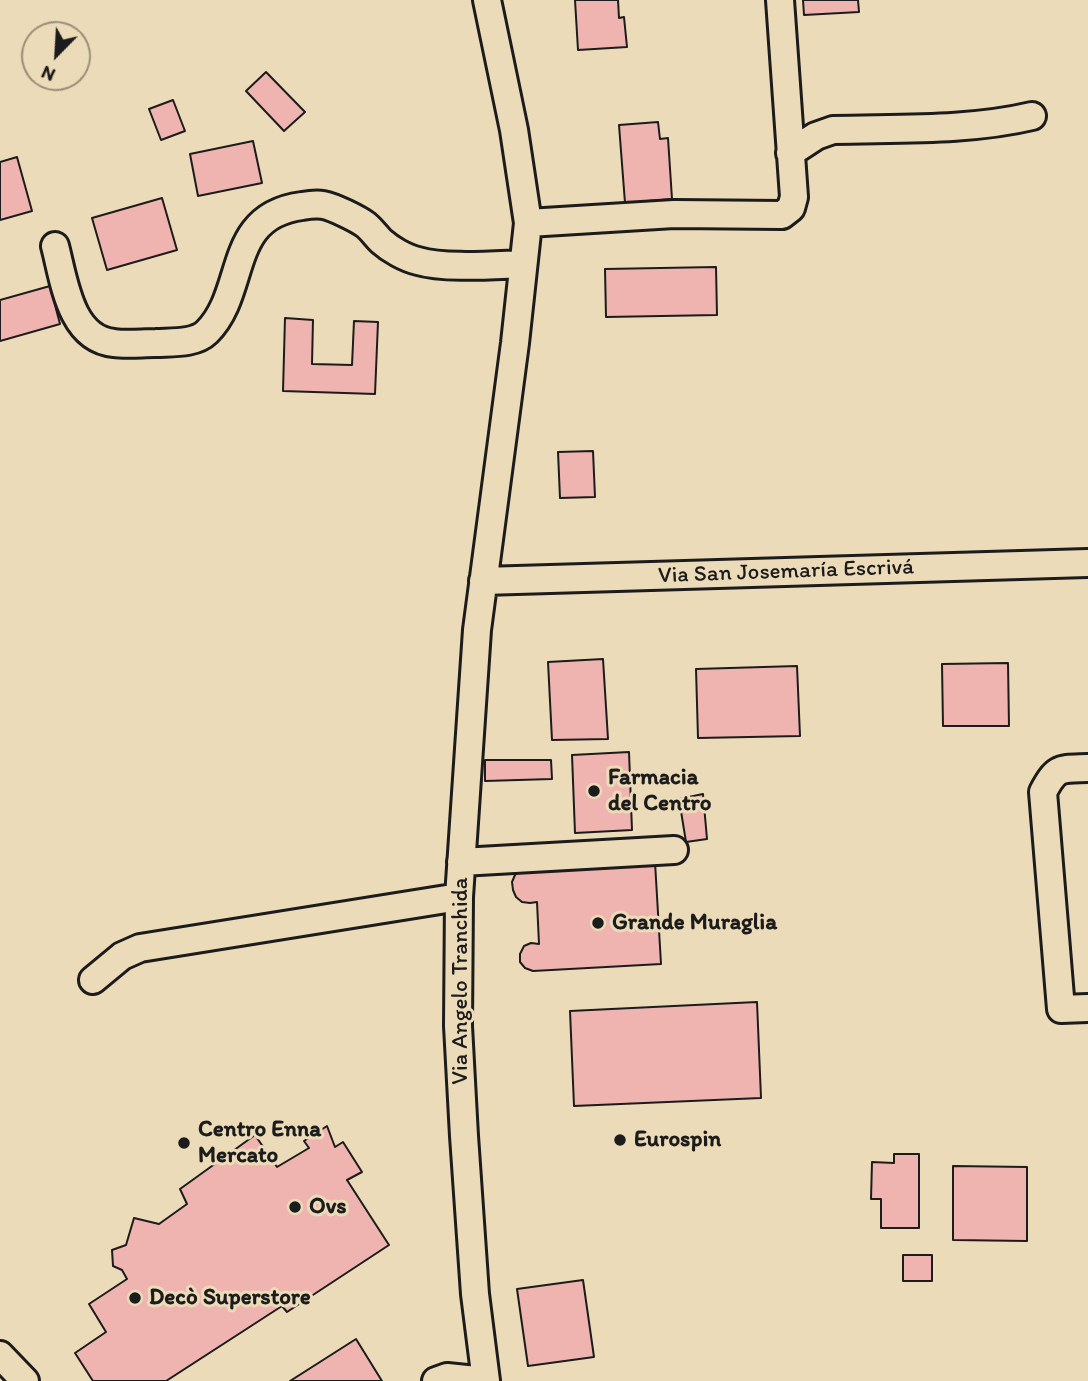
<!DOCTYPE html>
<meta charset="utf-8">
<style>
body{margin:0}
#map{position:relative;width:1088px;height:1381px;overflow:hidden;background:#ecdbb8;font-family:Itim,sans-serif}
canvas{display:block}
.north{position:absolute;left:21px;top:21px;width:70px;height:70px;box-sizing:border-box;background:#ecdbb8;border:2px solid #998f7a;border-radius:50%;rotate:204deg;font-size:19px;font-weight:700;line-height:28px;text-align:center;color:#1c1c1c}
.north::after{content:'';display:block;margin:auto;width:24px;height:32px;background:#1c1c1c;clip-path:polygon(50% 0,100% 100%,50% 72%,0 100%)}
</style>
<div id="map">
<canvas width="1088" height="1381"></canvas>
<div class="north">N</div>
</div>
<script>
const context = document.querySelector('canvas').getContext('2d');
context.lineJoin = 'round';
function paint(path, color) { context.fillStyle = color; context.fill(path, 'evenodd'); }
function strokePath(path, color, width, dash) { context.strokeStyle = color; context.lineWidth = width; context.lineCap = dash ? 'butt' : 'round'; context.setLineDash(dash || []); context.stroke(path); }
function label(font, color, halo, rows, align = 'center') {
  context.font = font + ' Itim,sans-serif'; context.lineWidth = 6; context.setLineDash([]); context.textBaseline = 'middle'; context.strokeStyle = halo; context.fillStyle = color; for (const [text, x, y, turn = 0] of rows) {
    context.save(); context.translate(x, y); context.rotate((+turn || 0) * Math.PI / 180); context.textAlign = isNaN(turn) ? turn : align; if (halo) context.strokeText(text, 0, 0); context.fillText(text, 0, 0); context.restore();
  }
}
const building = new Path2D(`
 M575,0H618L619,18L624,17L627,47L578,50Z
 M803,0H858L859,12L804,15Z
 M266,72L305,112L284,131L246,91Z
 M173,100L185,131L161,140L149,109Z
 M658,122L660,139L668,138L672,199L625,203L619,125Z
 M253,141L262,183L198,196L190,154Z
 M17,157L32,211L0,220V162Z
 M162,198L177,250L107,270L92,218Z
 M716,267L717,315L606,317L605,269Z
 M50,286L60,324L0,341V300Z
 M285,318L313,320L312,364L352,365L354,321L378,322L375,394L283,391Z
 M593,451L595,497L560,498L558,452Z
 M603,659L608,739L552,740L548,662Z
 M1008,663L1009,726H943L942,664Z
 M797,666L800,736L698,738L696,669Z
 M629,752L632,830L575,833L572,755Z
 M485,760H551L552,779L485,781Z
 M703,794L707,839L686,842L679,799Z
 M655,862L661,964L533,971L525,968L520,962V954L524,946L531,943L539,944L537,902L530,903L522,902L516,897L513,890L512,882L515,875L520,870Z
 M757,1002L761,1098L574,1106L570,1011Z
 M327,1126L335,1147L343,1142L362,1172L347,1180L389,1245L287,1312L282,1306L166,1381H93L75,1353L106,1332L89,1304L127,1279L122,1270L113,1266L112,1250L126,1245L134,1218L159,1224L187,1204L180,1189L255,1135L277,1167L309,1148L304,1141Z
 M894,1154H919V1228H881V1199H871L872,1162L894,1163Z
 M953,1166L1027,1167V1241L953,1240Z
 M903,1255H932V1281H903Z
 M583,1280L594,1357L528,1366L517,1289Z
 M356,1339L382,1381H290Z`);
const minor = new Path2D(`
 M790,153L816,136L833,130C898,128 969,131 1032,116
 M528,223L674,214L782,215L791,208L794,197L780,0
 M55,246C64,280 70,339 114,343C127,345 142,343 156,343C172,342 195,344 207,332C248,291 225,216 302,206C308,205 317,204 323,205C334,207 358,219 366,225C372,230 376,236 381,241C390,249 405,258 418,261C445,269 494,265 523,264
 M483,581L1088,563
 M1088,768C1060,769 1057,766 1043,792L1061,1009L1088,1008
 M461,862L674,850
 M93,980L122,956L140,948L459,897
 M0,1355L25,1381
 M436,1381L447,1377L486,1381
 M486,1381L475,1294L464,1136L458,1026L459,897L477,630L515,343L528,223L514,130L487,0`);
const markers = [
 [594,791,7,"#1c1c1c"],
 [598,923,7,"#1c1c1c"],
 [620,1140,7,"#1c1c1c"],
 [184,1143,7,"#1c1c1c"],
 [295,1207,7,"#1c1c1c"],
 [135,1298,7,"#1c1c1c"]
];
const streetNames = [
 ["Via San Josemaría Escrivá",786,572,-2],
 ["Via Angelo Tranchida",461,981,-90]
];
const poiNames = [
 ["Farmacia",608,778],
 ["del Centro",608,804],
 ["Grande Muraglia",612,923],
 ["Centro Enna",198,1130],
 ["Mercato",198,1156],
 ["Eurospin",634,1140],
 ["Ovs",309,1207],
 ["Decò Superstore",149,1298]
];
paint(building, '#efb3b0');
strokePath(building, '#1c1c1c', 2);
strokePath(minor, '#1c1c1c', 32);
strokePath(minor, '#ecdbb8', 26);
for (const [x, y, r, color] of markers) { const dot = new Path2D(); dot.arc(x, y, r, 0, 2 * Math.PI); context.fillStyle = color; context.fill(dot); strokePath(dot, '#ecdbb8', 2.5); }
label('23px', '#1c1c1c', '#ecdbb8', streetNames);
label('bold 23px', '#1c1c1c', '#ecdbb8', poiNames, 'left');
</script>
